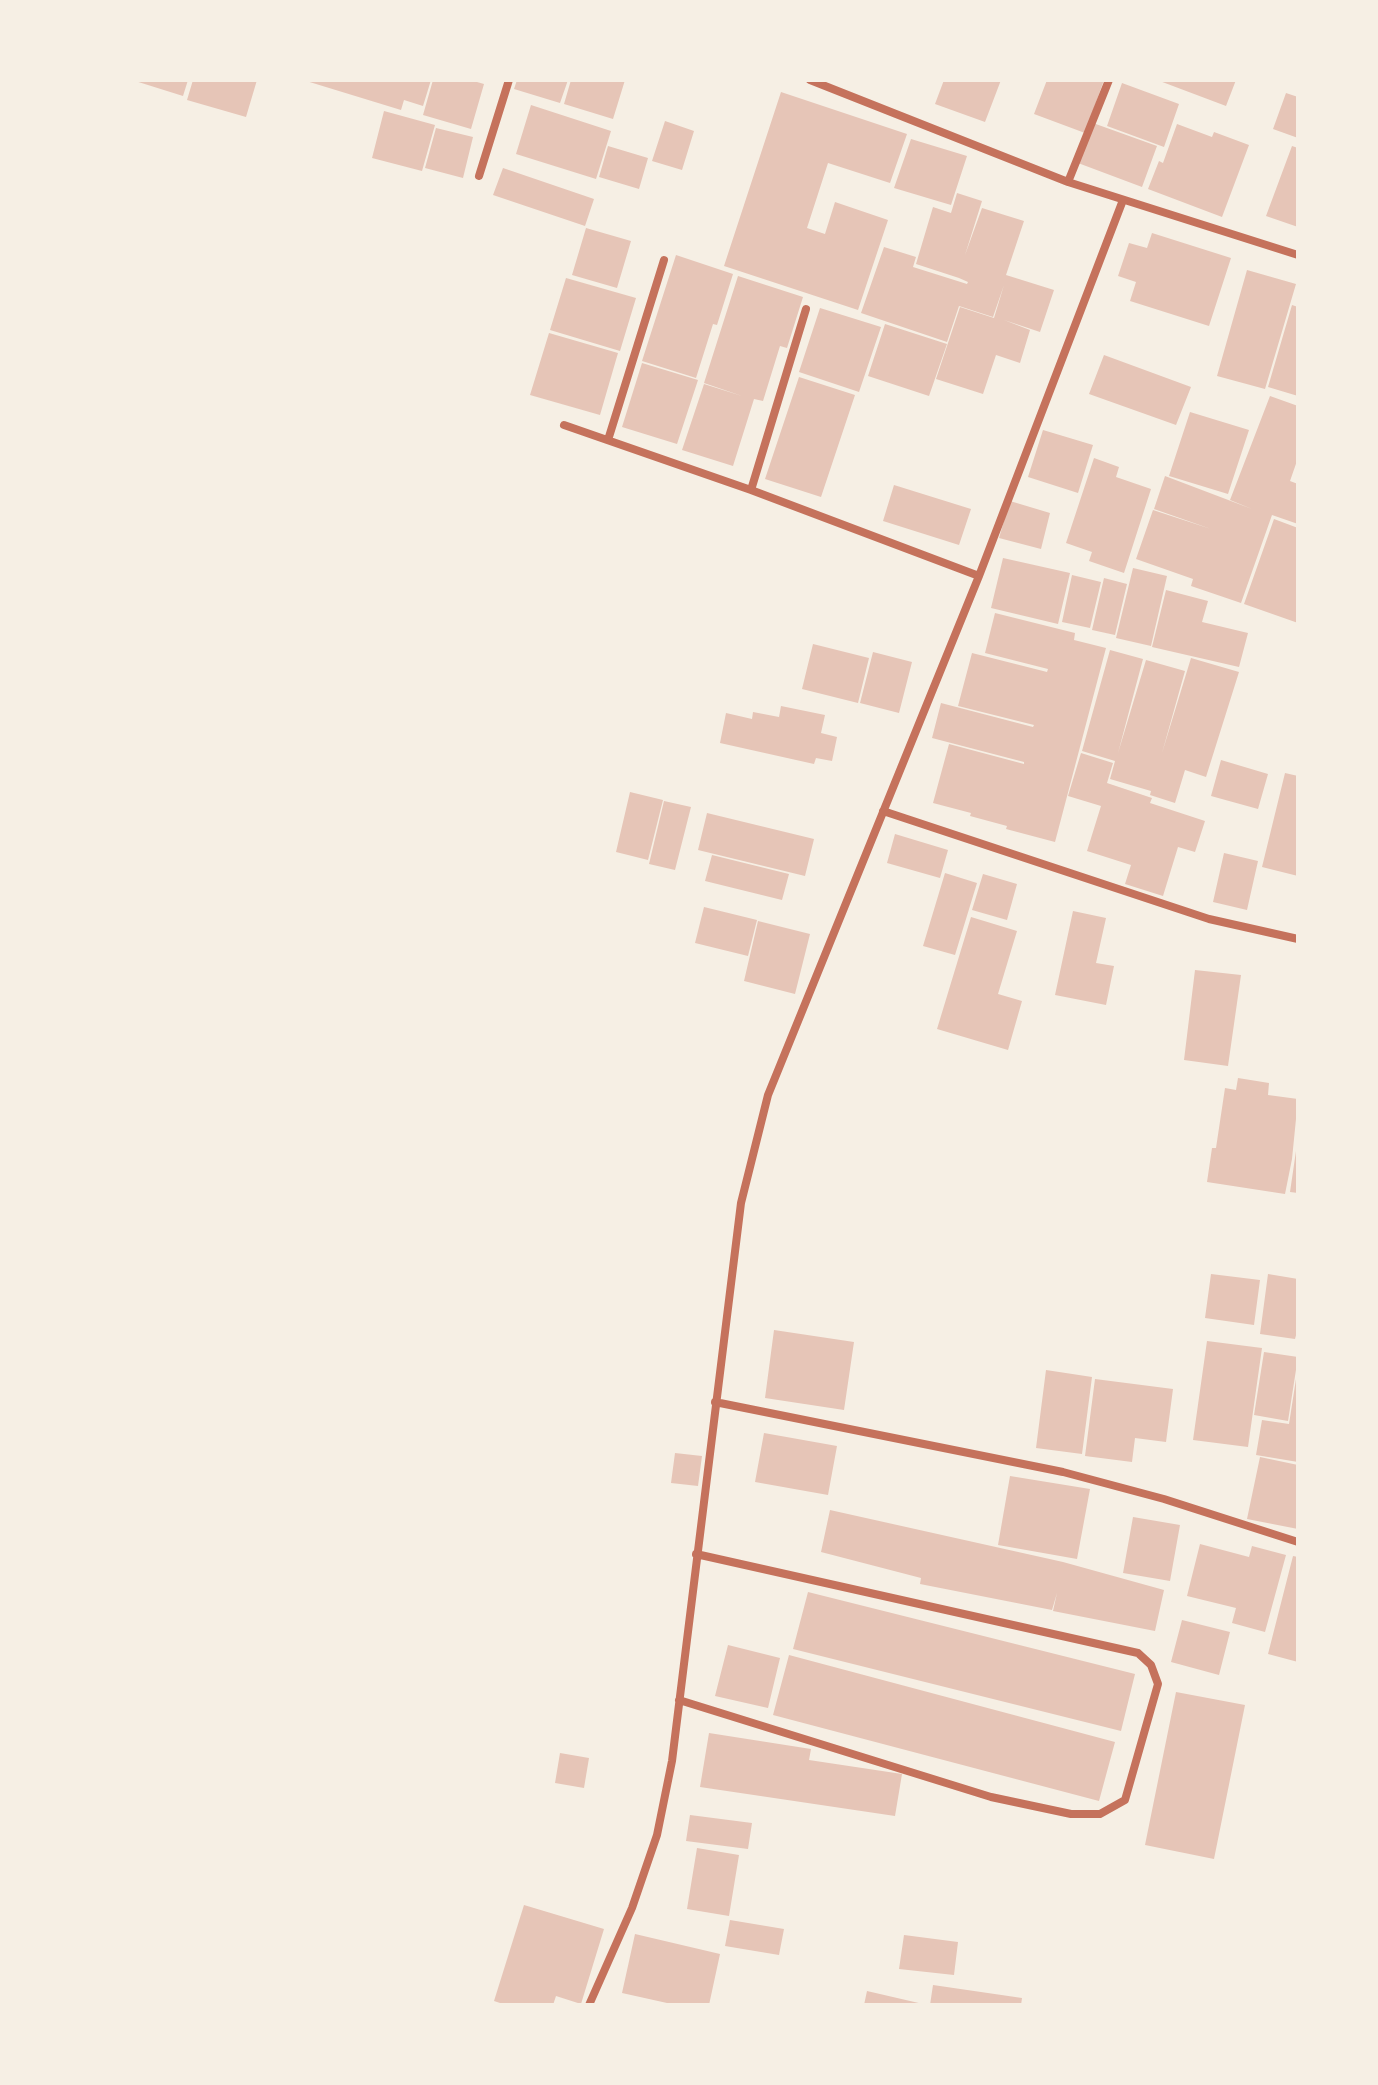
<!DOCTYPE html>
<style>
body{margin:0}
#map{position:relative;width:1378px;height:2085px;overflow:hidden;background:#f6efe4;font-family:"Fira Sans",sans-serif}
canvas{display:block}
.frame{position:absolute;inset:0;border:82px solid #f6efe4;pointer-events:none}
</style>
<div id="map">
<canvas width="1378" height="2085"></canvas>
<div class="frame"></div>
</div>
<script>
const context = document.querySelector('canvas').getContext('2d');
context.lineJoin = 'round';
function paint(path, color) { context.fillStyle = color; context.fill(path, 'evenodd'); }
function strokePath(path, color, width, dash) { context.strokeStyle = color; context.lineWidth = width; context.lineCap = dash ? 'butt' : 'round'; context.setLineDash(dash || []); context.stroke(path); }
const building = new Path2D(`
 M132,80H188L183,96Z
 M193,80H257L246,117L187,100Z
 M303,80H431L423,106L404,100L401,110Z
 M433,80H470L484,84L471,129L423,115Z
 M517,80H568L560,103L514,89Z
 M571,80H625L613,119L564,104Z
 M944,80H1001L985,122L935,104Z
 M1047,80H1104L1085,133L1034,114Z
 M1157,80H1236L1226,106Z
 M1122,83L1179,104L1164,147L1107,126Z
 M781,92L907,134L890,183L828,163L807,228L825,234L835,202L888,220L858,310L724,266Z
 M1286,93L1298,97V138L1273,129Z
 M531,105L611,131L596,179L516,154Z
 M384,111L435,125L422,171L372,158Z
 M665,121L694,131L682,170L652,161Z
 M1093,123L1157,146L1142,187L1078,163Z
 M1177,124L1212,137L1214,132L1249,145L1222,217L1148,189L1159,161L1163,163Z
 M436,128L473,137L463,178L425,168Z
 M911,139L967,156L951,205L894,188Z
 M608,146L648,158L639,189L599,177Z
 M1292,146L1298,148V227L1266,216Z
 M503,168L594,199L585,226L493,195Z
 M957,193L982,201L965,255L982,208L1024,221L1006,275L1054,290L1040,332L1004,320L1030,330L1020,363L996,355L983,394L936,379L960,307L994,318L1004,285L993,317L959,306L947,342L861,313L884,247L916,257L913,267L967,284L968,282L959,278L916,264L933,207L951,213Z
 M586,228L631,241L617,288L572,275Z
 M1152,233L1231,258L1209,326L1130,301L1136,282L1118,276L1129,243L1147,248Z
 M676,255L733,274L717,325L713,324L696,378L642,361Z
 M1247,270L1296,284L1265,389L1217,376Z
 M738,276L803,297L787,348L780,346L763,401L754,399L733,466L682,450L704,384L742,396L704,383Z
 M566,278L636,298L620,351L550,330Z
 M1292,305L1298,307V396L1268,387Z
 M820,308L881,327L859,392L799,372Z
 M885,324L947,344L929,396L868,376Z
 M549,333L618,353L600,415L530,395Z
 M1104,355L1191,387L1176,425L1089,394Z
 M642,363L698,380L677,444L622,427Z
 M799,377L855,395L821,497L765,479Z
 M1270,396L1298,406V458L1290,481L1298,484V524L1272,515L1241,603L1191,586L1193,579L1136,559L1153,510L1211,529L1154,509L1165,476L1252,509L1230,500Z
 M1190,412L1249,430L1228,494L1169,476Z
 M1043,430L1093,445L1078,493L1028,477Z
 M1094,458L1119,467L1116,477L1151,489L1124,573L1089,561L1092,552L1066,543Z
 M894,485L971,509L959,545L883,521Z
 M1010,501L1050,513L1041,549L999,538Z
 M1274,519L1298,528V623L1244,604Z
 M1003,558L1070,573L1058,624L991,608Z
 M1133,568L1167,576L1151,646L1116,638Z
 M1072,575L1101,582L1090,628L1062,622Z
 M1104,578L1127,584L1115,635L1092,630Z
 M1166,590L1208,601L1202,622L1248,633L1239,667L1152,647Z
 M995,613L1075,633L1074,640L1106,648L1055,842L1006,829L1007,826L970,816L971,813L933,803L949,744L1024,764V762L932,738L941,703L1033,727L1034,725L958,706L972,653L1047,672L1048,669L985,653Z
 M813,644L869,658L858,703L802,689Z
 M1110,650L1143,659L1118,753L1146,660L1185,671L1162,753L1191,658L1239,672L1206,777L1185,770L1175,803L1150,795L1151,791L1110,779L1115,761L1082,751Z
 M873,652L912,662L899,713L860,703Z
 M781,706L825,715L821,733L837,737L832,761L816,758L814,764L720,743L726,713L752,719L753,712L779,717Z
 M1081,753L1113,763L1107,783L1152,798L1150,803L1205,821L1195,852L1178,847L1163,896L1125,884L1131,865L1087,851L1101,806L1068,796Z
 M1221,760L1268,774L1258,809L1211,796Z
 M1285,773L1298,776V876L1262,867Z
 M630,792L663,800L648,860L616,852Z
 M664,801L691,807L675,870L649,864Z
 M707,813L814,839L805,876L698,850Z
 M895,834L948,850L940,878L887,863Z
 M1224,853L1258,861L1247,910L1213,902Z
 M712,855L789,874L782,900L705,881Z
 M945,873L977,883L955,955L923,946Z
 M983,874L1017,884L1007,920L972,910Z
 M704,907L757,920L748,956L695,943Z
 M1073,911L1106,918L1096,963L1114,966L1106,1005L1055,995Z
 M971,917L1017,931L998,994L1022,1001L1008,1050L937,1029Z
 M758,921L810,934L795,994L744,981Z
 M1195,970L1241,975L1228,1066L1184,1060Z
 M1238,1078L1269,1083L1268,1095L1298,1099L1292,1159L1285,1194L1207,1182L1212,1148H1216L1225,1088L1236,1090Z
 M1296,1151L1298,1152V1193L1290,1192Z
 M1211,1274L1260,1280L1254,1325L1205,1318Z
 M1268,1274L1298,1279V1328L1295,1339L1260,1334Z
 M774,1330L854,1342L844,1410L765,1398Z
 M1207,1341L1262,1348L1248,1447L1193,1440Z
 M1264,1352L1298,1357L1288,1421L1254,1415Z
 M1046,1370L1092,1377L1082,1454L1036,1448Z
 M1095,1379L1173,1389L1166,1442L1135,1438L1132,1462L1085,1456Z
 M1296,1379L1298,1462L1256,1455L1262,1420L1289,1424Z
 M764,1433L837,1446L828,1495L755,1482Z
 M675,1453L702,1456L698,1486L671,1483Z
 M1260,1457L1298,1465V1529L1247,1519Z
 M1010,1476L1090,1489L1077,1559L998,1545Z
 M830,1510L1063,1562L1164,1590L1155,1631L1053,1611L1057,1593L1052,1610L920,1584L921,1578L821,1552Z
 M1133,1517L1180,1525L1170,1581L1123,1573Z
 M1200,1544L1249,1557L1252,1546L1286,1555L1265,1632L1232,1623L1236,1608L1187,1596Z
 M1293,1556L1298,1557V1662L1268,1654Z
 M808,1592L1135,1674L1121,1731L793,1649Z
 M1182,1620L1230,1632L1219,1675L1171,1662Z
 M728,1645L780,1658L768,1708L715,1696Z
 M789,1655L1115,1742L1099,1801L773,1715Z
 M1176,1692L1245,1705L1214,1859L1145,1845Z
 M709,1733L811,1749L809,1760L902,1774L895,1816L700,1787Z
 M560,1753L589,1758L584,1788L555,1783Z
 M690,1815L752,1823L748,1849L686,1841Z
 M697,1848L739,1855L729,1916L687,1909Z
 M524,1905L604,1929L581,2004L556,1996L553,2005H506L494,2001Z
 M730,1920L784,1929L779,1955L725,1946Z
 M635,1934L720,1954L709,2005H676L622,1993Z
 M904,1935L958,1942L954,1975L899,1969Z
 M933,1985L1022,1998L1021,2005H930Z
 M867,1991L923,2004V2005H864Z`);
const minor = new Path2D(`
 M810,80L1068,182L1298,255
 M479,176L509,80
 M1068,182L1109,80
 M564,425L751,490L979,576
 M608,440L664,260
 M751,490L806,309
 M883,811L1209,919L1298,939
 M715,1402L1063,1472L1164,1499L1298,1542
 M679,1700L991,1797L1071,1814H1100L1125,1800L1158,1684L1151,1665L1138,1653L696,1554
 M589,2005L632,1908L657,1835L672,1761L741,1203L768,1095L979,576L1123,200`);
paint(building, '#e6c5b7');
strokePath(minor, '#c5725c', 8);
</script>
